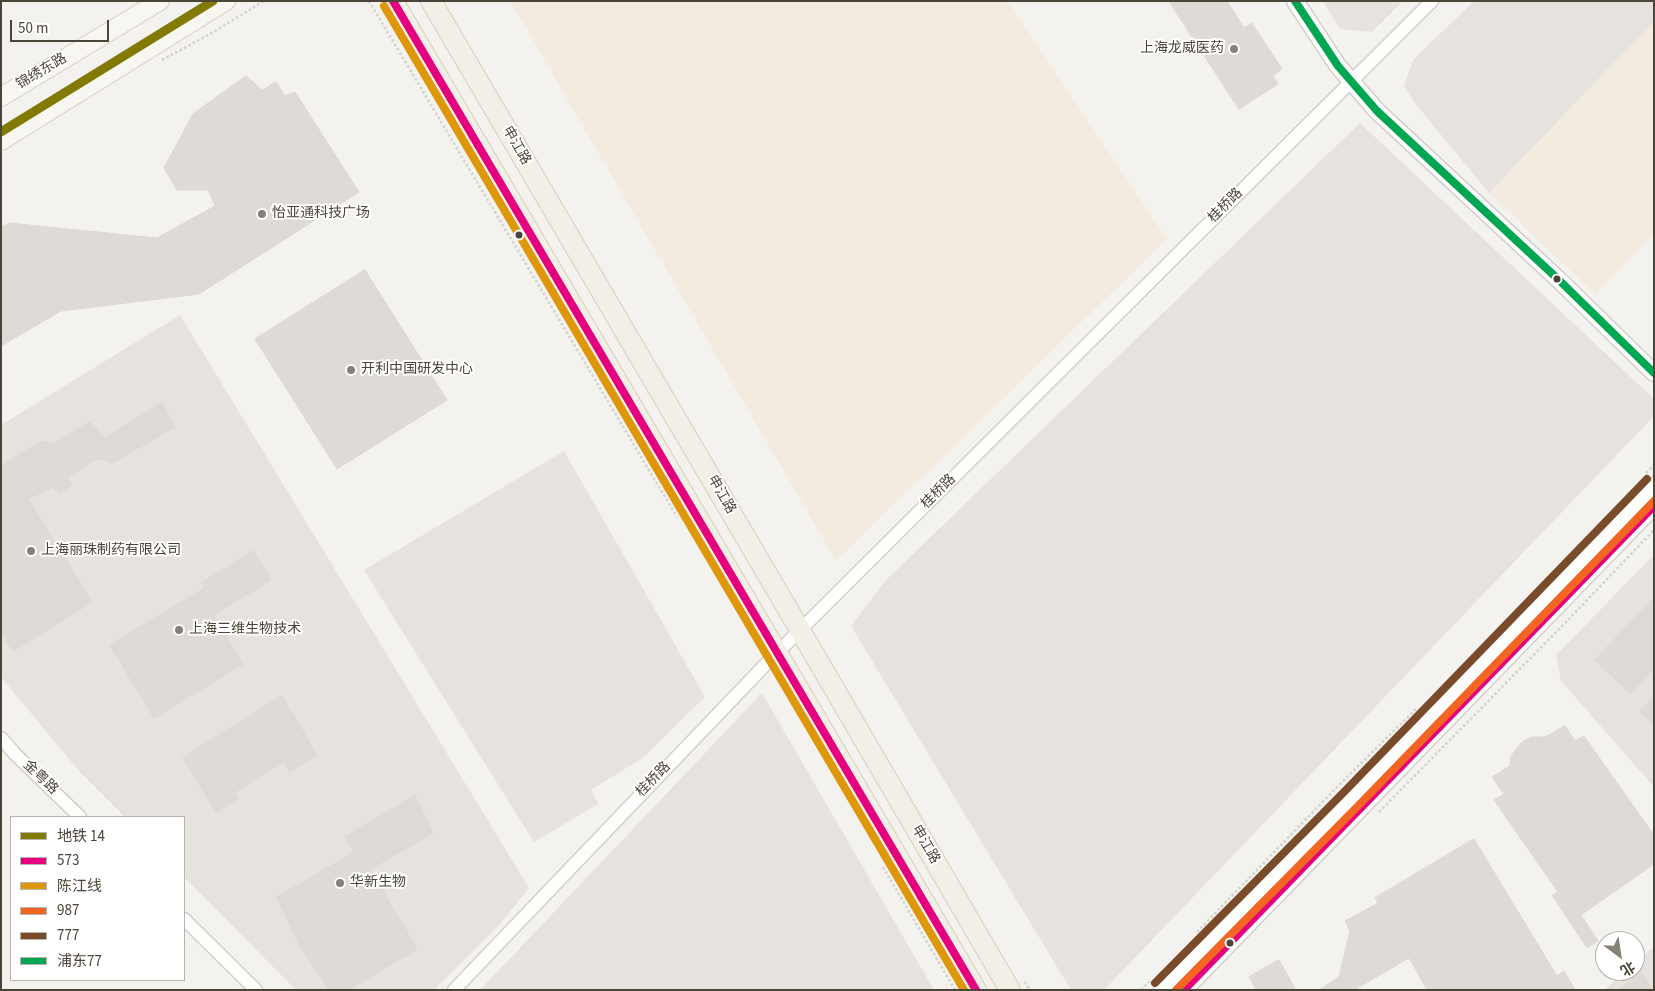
<!DOCTYPE html>
<meta charset="utf-8">
<style>
body{margin:0}
#map{position:relative;width:1655px;height:991px;overflow:hidden;background:#f4f2ee;font-family:"Source Sans 3","Noto Sans SC",sans-serif}
canvas{display:block}
.frame{position:absolute;inset:0;border:2px solid #4b4439;pointer-events:none}
.legend{position:absolute;left:10px;top:816px;width:175px;height:165px;box-sizing:border-box;background:#fff;border:1px solid #b7b4b0;margin:0;padding:6px 9px;list-style:none;font-size:15px;color:#4b4439}
.legend li{display:flex;align-items:center;gap:10px;height:25px}
.legend b{width:25px;border:1px solid #b7b4b0}
.north{position:absolute;left:1595px;top:931px;width:50px;height:50px;box-sizing:border-box;background:#fff;border:1px solid #b7b4b0;border-radius:50%;rotate:149deg;font-size:14px;font-weight:700;line-height:20px;text-align:center;color:#4b4439}
.north::after{content:'';display:block;margin:auto;width:18px;height:22px;background:#868178;clip-path:polygon(50% 0,100% 100%,50% 72%,0 100%)}
.scale{position:absolute;left:10px;top:20px;width:99px;height:22px;box-sizing:border-box;border:2px solid #4b4439;border-top:0;padding-left:6px;font-size:15px;line-height:18px;white-space:nowrap;color:#4b4439;-webkit-text-stroke:4px #fff;paint-order:stroke}
</style>
<div id="map">
<canvas width="1655" height="991"></canvas>
<div class="frame"></div>
<ul class="legend">
<li><b style="height:6px;background:#827a04"></b>地铁 14</li>
<li><b style="height:6px;background:#e5007d"></b>573</li>
<li><b style="height:6px;background:#dd9709"></b>陈江线</li>
<li><b style="height:6px;background:#f26522"></b>987</li>
<li><b style="height:6px;background:#7a4b2a"></b>777</li>
<li><b style="height:6px;background:#00a651"></b>浦东77</li>
</ul>
<div class="north">北</div>
<div class="scale">50 m</div>
</div>
<script>
const context = document.querySelector('canvas').getContext('2d');
context.lineJoin = 'round';
function paint(path, color) { context.fillStyle = color; context.fill(path, 'evenodd'); }
function strokePath(path, color, width, dash) { context.strokeStyle = color; context.lineWidth = width; context.lineCap = dash ? 'butt' : 'round'; context.setLineDash(dash || []); context.stroke(path); }
function label(font, color, halo, rows, align = 'center') {
  context.font = font + ' "Source Sans 3","Noto Sans SC",sans-serif'; context.lineWidth = 4; context.setLineDash([]); context.textBaseline = 'middle'; context.strokeStyle = halo; context.fillStyle = color; for (const [text, x, y, turn = 0] of rows) {
    context.save(); context.translate(x, y); context.rotate((+turn || 0) * Math.PI / 180); context.textAlign = isNaN(turn) ? turn : align; if (halo) context.strokeText(text, 0, 0); context.fillText(text, 0, 0); context.restore();
  }
}
const commercial = new Path2D(`
 M510,1H1008L1167,239L836,561Z
 M1654,21V233L1595,294L1489,193Z`);
const industrial = new Path2D(`
 M1323,1H1403L1372,32L1340,29Z
 M1474,1H1654V21L1489,193L1414,102L1404,86L1413,60Z
 M1360,123L1654,399V416L1104,990H1071L851,626L885,581Z
 M180,315L529,888L500,924L434,990H296L184,877V817H125L79,771L1,677V425Z
 M564,451L705,697L644,757L591,790L598,804L534,842L364,570Z
 M1654,555V787L1561,681L1556,655Z
 M762,693L934,990H480Z
 M1654,947V990H1604L1626,971H1635V963Z`);
const building = new Path2D(`
 M1169,1H1227L1244,28L1252,23L1282,69L1273,75L1278,84L1239,109Z
 M246,76L262,90L276,82L285,96L295,92L359,192L199,294L61,311L1,346V227L9,223L157,238L215,206L208,190H177L164,168L193,114Z
 M365,270L447,400L337,469L255,339Z
 M162,403L175,427L112,463L98,458L67,477L72,485L59,493L52,487L28,499L92,602L13,651L1,632V466L42,441L52,445L90,422L104,438Z
 M254,551L271,580L213,615L243,664L154,718L110,645L205,588L202,583Z
 M1654,598V668L1630,693L1595,660Z
 M282,696L317,755L290,772L284,761L235,792L239,798L216,812L183,758Z
 M1654,697V725L1640,712Z
 M1565,726L1575,741L1584,736L1654,835V864L1581,915L1598,941L1587,948L1552,895L1558,892L1494,800L1504,794L1492,777L1510,766L1511,756L1522,742L1532,737H1545Z
 M415,796L433,833L370,869L417,949L348,990H330L300,946L277,897L355,852L345,837Z
 M1474,839L1557,976L1564,971L1575,990H1427L1409,958L1354,990H1319L1339,977L1350,931L1345,921L1378,903L1375,898Z
 M1279,960L1296,990H1256L1249,977Z
 M1640,972L1654,990H1620Z`);
const path = new Path2D(`
 M369,1L677,517
 M162,60L210,34L264,1
 M1646,473L1654,465
 M1379,812L1568,620L1654,530
 M883,867L955,990
 M1197,932L1337,787L1416,709
 M1025,982L1030,990
 M1141,990L1150,981`);
const minor = new Path2D(`
 M1,738L15,754L80,817
 M184,919L256,990
 M454,990L765,665L1432,1`);
const tertiary = new Path2D(`
 M1295,1L1338,66L1377,111L1560,281L1654,373
 M1162,990L1351,799L1654,486
 M1184,990L1654,506`);
const secondary = new Path2D(`
 M1,97L160,1
 M1,141L226,1`);
const primary = new Path2D(`
 M393,1L976,990
 M431,1L800,630L1010,990`);
const bus1 = new Path2D(`
 M393,1L976,990
 M1184,990L1654,506`);
const bus2 = new Path2D(`
 M384,6L964,990`);
const bus3 = new Path2D(`
 M1176,990L1358,806L1654,501`);
const bus4 = new Path2D(`
 M1155,983L1344,792L1647,479`);
const bus5 = new Path2D(`
 M1295,1L1338,66L1377,111L1560,281L1654,373`);
const metro1 = new Path2D(`
 M1,132L213,1`);
const markers = [
 [1234,49,5,"#868178"],
 [262,214,5,"#868178"],
 [519,235,4.5,"#4b4439"],
 [1557,279,4.5,"#4b4439"],
 [351,370,5,"#868178"],
 [31,551,5,"#868178"],
 [179,630,5,"#868178"],
 [340,883,5,"#868178"],
 [1230,943,4.5,"#4b4439"]
];
const poiNames = [
 ["上海龙威医药",1224,49,"right"],
 ["怡亚通科技广场",272,214],
 ["开利中国研发中心",361,370],
 ["上海丽珠制药有限公司",41,551],
 ["上海三维生物技术",189,630],
 ["华新生物",350,883]
];
const streetNames = [
 ["锦绣东路",42,72,-31],
 ["申江路",516,146,60],
 ["桂桥路",1226,206,-45],
 ["桂桥路",939,492,-45],
 ["申江路",721,495,60],
 ["金粤路",40,778,44],
 ["桂桥路",654,780,-46],
 ["申江路",925,845,60]
];
paint(commercial, '#f3ebdf');
paint(industrial, '#e6e2de');
paint(building, '#dedbd6');
strokePath(building, '#dcd9d4', 1);
strokePath(minor, '#d2d0cb', 15);
strokePath(tertiary, '#d2d0cb', 19);
strokePath(secondary, '#d3cfc5', 20);
strokePath(primary, '#d6cebb', 22);
strokePath(path, '#d3d2cc', 2.5, [2.5, 2.5]);
strokePath(minor, '#fdfdfc', 12);
strokePath(tertiary, '#fdfdfc', 16);
strokePath(secondary, '#f7f6f1', 18);
strokePath(primary, '#f2efe6', 20);
strokePath(bus1, '#e5007d', 8);
strokePath(bus2, '#dd9709', 8);
strokePath(bus3, '#f26522', 8);
strokePath(bus4, '#7a4b2a', 8);
strokePath(bus5, '#00a651', 8);
strokePath(metro1, '#827a04', 9);
for (const [x, y, r, color] of markers) { const dot = new Path2D(); dot.arc(x, y, r, 0, 2 * Math.PI); context.fillStyle = color; context.fill(dot); strokePath(dot, '#fff', 2); }
label('14px', '#4b4439', '#fff', poiNames, 'left');
label('14px', '#4b4439', '#fff', streetNames);
</script>
